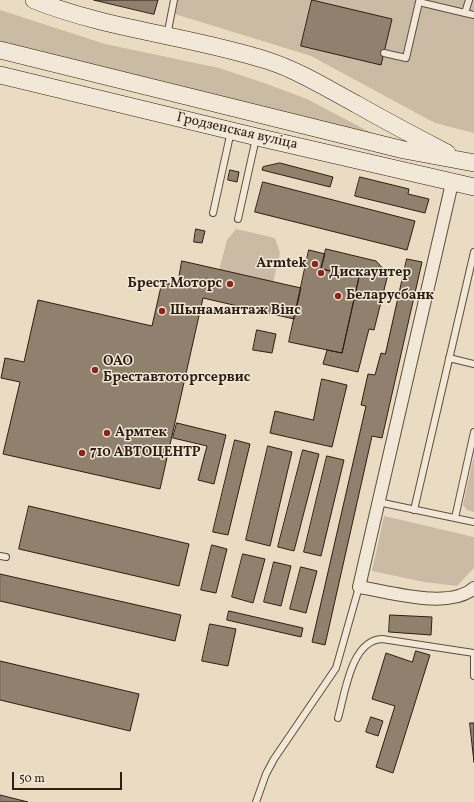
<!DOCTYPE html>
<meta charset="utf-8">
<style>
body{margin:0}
#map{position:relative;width:474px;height:802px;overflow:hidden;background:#eadcc2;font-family:Vollkorn,serif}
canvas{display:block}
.scale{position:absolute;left:12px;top:772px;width:110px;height:18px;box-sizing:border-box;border:2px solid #2e1e13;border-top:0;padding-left:5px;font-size:12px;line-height:14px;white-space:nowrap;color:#2e1e13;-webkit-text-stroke:3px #f1e8d7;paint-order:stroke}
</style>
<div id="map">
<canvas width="474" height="802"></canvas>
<div class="scale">50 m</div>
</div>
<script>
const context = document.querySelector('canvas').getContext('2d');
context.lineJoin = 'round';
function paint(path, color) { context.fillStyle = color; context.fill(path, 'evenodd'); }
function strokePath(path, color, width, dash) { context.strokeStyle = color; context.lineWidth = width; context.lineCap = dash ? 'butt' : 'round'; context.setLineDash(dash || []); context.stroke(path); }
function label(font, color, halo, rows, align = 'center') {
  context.font = font + ' Vollkorn,serif'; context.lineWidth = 3; context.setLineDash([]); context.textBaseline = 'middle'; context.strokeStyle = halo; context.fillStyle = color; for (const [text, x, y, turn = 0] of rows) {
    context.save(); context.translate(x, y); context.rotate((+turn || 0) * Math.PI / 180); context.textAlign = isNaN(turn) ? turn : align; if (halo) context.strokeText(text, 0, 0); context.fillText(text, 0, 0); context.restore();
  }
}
const green = new Path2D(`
 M178,0H474V133L435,123L311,56L175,14Z
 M0,10L105,44L219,68L267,84L307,99L400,148L0,51Z
 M236,229L275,238L280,253L273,282L219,270L227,240Z
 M474,455V512L467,510L463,505Z
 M384,516L474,537V568L457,586L424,582L372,571Z`);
const building = new Path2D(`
 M94,0H158L154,14Z
 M312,0L392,19L381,65L301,46Z
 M280,163L333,177L330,187L262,170L263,167Z
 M230,170L239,172L237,182L228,180Z
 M360,177L409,189L408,194L429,199L425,213L355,196Z
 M263,182L415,221L407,250L255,212Z
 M196,229L205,231L202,243L194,242Z
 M326,249L376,261L388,274L374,330L369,329L358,372L323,364L327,350L342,353L359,277L321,269Z
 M309,250L325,254L321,269L359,277L342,353L289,342Z
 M407,259L422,262L382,438L372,436L325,645L312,642L366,406L361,405L368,374L375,375L381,353L385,354Z
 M182,261L301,288L294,319L203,298L160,489L3,454L20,382L1,378L5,358L24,362L38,300L152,326L162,282L177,286Z
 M257,330L276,334L272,353L253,350Z
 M322,379L347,385L332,447L270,433L275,411L313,420Z
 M177,423L226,435L214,484L198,480L207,446L173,438Z
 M235,440L250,444L228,535L213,532Z
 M268,446L292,452L270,546L246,540Z
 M303,450L319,454L294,551L278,547Z
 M327,456L344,460L321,556L304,552Z
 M29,506L189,544L179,586L19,549Z
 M212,545L227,549L216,593L201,590Z
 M243,554L265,559L253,603L232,597Z
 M274,562L291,566L281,606L264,602Z
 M301,567L317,571L306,613L290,609Z
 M0,574L181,615L175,641L0,601Z
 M229,611L303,628L301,637L227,620Z
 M390,615L432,617L431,635L389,632Z
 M210,624L236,629L228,666L202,661Z
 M416,651L430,655L393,773L376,767L395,706L372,699L386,653L412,662Z
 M0,661L139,694L130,731L0,700Z
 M371,717L383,721L378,736L366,732Z
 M470,723H474V762Z
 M0,795L28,802H0Z`);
const service = new Path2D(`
 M469,0L465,13L474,15
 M167,36L174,0
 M384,53L406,58L419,2L465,13
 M213,213L231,131
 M238,219L256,138
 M449,358L474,364
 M378,502L474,522
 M414,510L474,252
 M455,518L474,432
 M0,556L6,557
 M474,657V676
 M338,718C345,694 351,640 382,639L474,653
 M256,802L266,774L274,759L336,668L359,587`);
const minor = new Path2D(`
 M452,183L359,587C390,592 449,610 474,588`);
const secondary = new Path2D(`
 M34,0C109,30 192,36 269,61C299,71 328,89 356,104C386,121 416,137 447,153
 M0,50L404,150L474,163
 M0,75L257,137L474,187`);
const markers = [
 [315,264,4,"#8f2418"],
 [321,273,4,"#8f2418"],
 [230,284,4,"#8f2418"],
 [338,296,4,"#8f2418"],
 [162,311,4,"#8f2418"],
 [95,370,4,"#8f2418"],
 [107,433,4,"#8f2418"],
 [82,453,4,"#8f2418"]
];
const streetNames = [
 ["Гродзенская вуліца",237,132,13]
];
const poiNames = [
 ["Armtek",307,264,"right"],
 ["Дискаунтер",329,273],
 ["Брест Моторс",222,284,"right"],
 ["Беларусбанк",346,296],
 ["Шынамантаж Вінс",170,311],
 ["ОАО",103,362],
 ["Бреставтоторгсервис",103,378],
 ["Армтек",115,433],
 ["710 АВТОЦЕНТР",90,453]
];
paint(green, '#cabca4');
paint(building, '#90816e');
strokePath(building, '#2e1e13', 1);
strokePath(service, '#5d4e3f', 8);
strokePath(minor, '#5d4e3f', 14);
strokePath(secondary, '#2e1e13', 18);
strokePath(service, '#f1e8d7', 6);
strokePath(minor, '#f1e8d7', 12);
strokePath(secondary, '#f1e8d7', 17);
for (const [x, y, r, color] of markers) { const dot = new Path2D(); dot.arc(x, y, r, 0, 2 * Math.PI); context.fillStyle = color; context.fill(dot); strokePath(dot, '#f1e8d7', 1.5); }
label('14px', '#2e1e13', '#f1e8d7', streetNames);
label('bold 14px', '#2e1e13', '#f1e8d7', poiNames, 'left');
</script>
